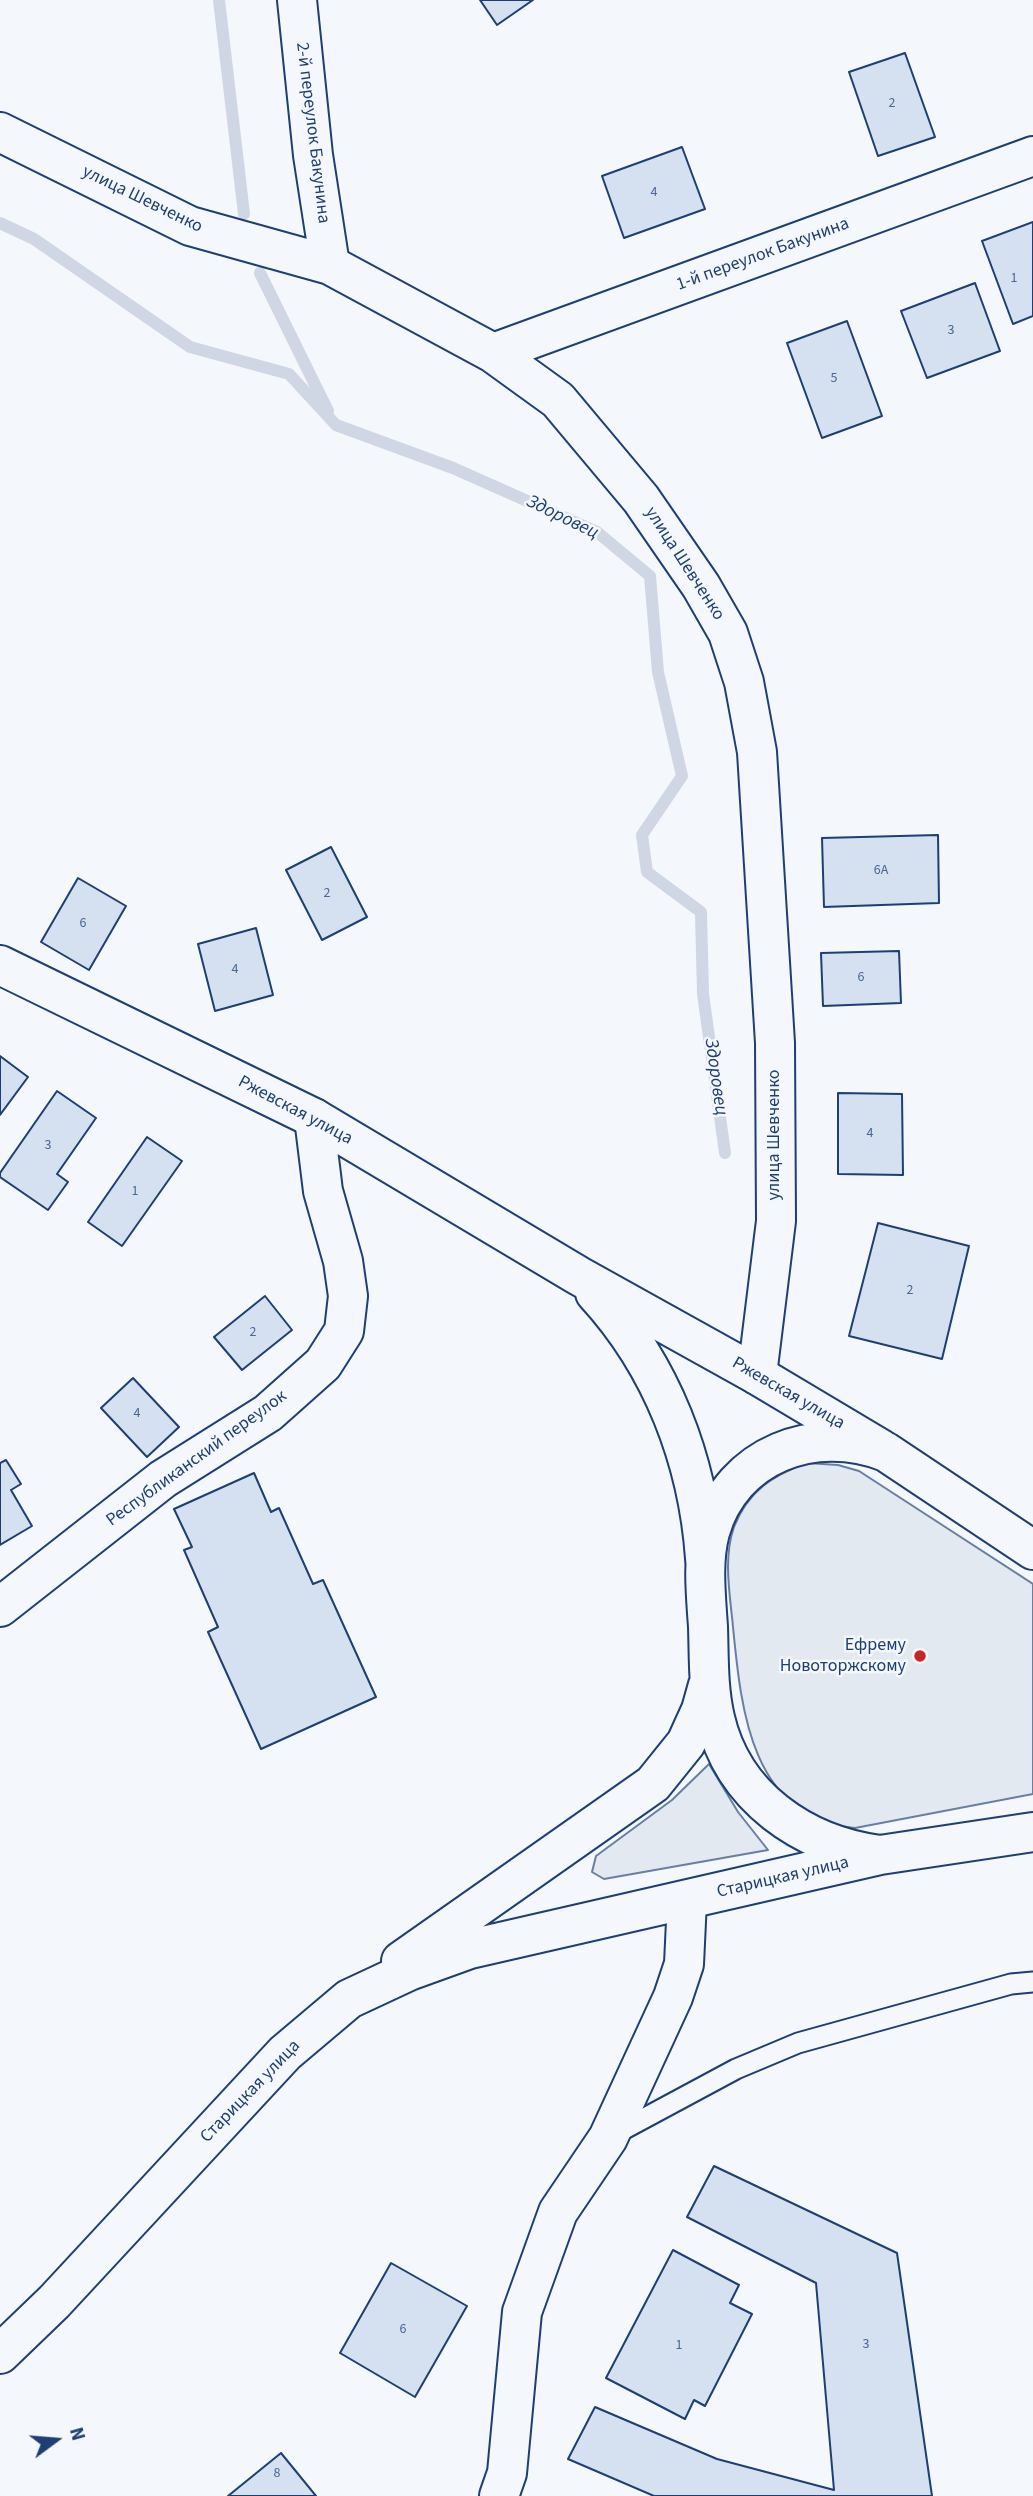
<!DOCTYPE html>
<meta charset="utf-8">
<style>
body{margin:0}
#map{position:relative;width:1033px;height:2496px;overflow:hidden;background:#f4f7fb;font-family:"Source Sans 3",sans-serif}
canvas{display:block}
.north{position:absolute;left:21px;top:2405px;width:70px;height:70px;-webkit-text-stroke:5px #f4f7fb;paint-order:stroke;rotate:74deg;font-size:19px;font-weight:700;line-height:28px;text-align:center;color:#1d3f73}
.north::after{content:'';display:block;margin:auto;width:24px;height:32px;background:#1d3f73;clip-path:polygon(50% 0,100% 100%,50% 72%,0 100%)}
</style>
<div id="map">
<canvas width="1033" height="2496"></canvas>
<div class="north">N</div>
</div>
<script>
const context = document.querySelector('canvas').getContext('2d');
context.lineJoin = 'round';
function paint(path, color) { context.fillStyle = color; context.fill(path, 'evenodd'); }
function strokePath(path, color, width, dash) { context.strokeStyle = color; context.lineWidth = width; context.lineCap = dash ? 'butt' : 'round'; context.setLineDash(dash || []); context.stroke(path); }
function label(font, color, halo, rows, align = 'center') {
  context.font = font + ' "Source Sans 3",sans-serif'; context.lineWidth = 5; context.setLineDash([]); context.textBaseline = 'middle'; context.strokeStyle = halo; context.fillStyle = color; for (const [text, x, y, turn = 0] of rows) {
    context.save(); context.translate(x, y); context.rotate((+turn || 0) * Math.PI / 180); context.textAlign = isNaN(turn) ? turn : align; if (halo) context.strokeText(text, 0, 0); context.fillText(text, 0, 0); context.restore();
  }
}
const green = new Path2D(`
 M807,1463L838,1465L859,1471L1033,1584V1794L855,1828C751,1819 741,1709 733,1627C730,1595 723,1558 734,1527C748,1491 773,1475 807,1463Z
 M709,1764L738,1812L768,1850L604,1879L592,1872L596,1856L672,1800Z`);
const stream = new Path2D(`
 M219,0L244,214
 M0,223L34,239L190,347L289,374L336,425L453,468L597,532L650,576L658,672L682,776L642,835L647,872L701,912L703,994L725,1153
 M260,273L328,411`);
const building = new Path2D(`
 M480,0H533L497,25Z
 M905,53L935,137L878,156L849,72Z
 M682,147L705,209L624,238L602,176Z
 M1033,222V316L1013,324L982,241Z
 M975,283L1000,351L927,378L901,311Z
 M847,321L882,416L822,438L787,343Z
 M938,835L939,903L824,907L822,838Z
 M331,847L367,917L322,940L286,870Z
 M78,878L126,906L89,970L41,942Z
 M256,928L273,995L215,1011L198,944Z
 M899,951L901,1003L823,1006L821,953Z
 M0,1056L28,1077L0,1115Z
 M57,1091L96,1118L57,1174L68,1182L48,1210L0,1177V1173Z
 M838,1093L902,1094L903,1175L838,1174Z
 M147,1137L182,1161L122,1246L88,1222Z
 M878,1223L969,1246L942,1359L849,1336Z
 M265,1296L292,1330L242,1370L214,1337Z
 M133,1378L179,1427L147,1457L101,1408Z
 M6,1460L21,1484L11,1490L32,1526L0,1545V1463Z
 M254,1473L271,1512L279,1508L313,1584L323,1580L376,1697L261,1749L208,1632L218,1627L184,1550L192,1547L174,1509Z
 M714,2166L897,2253L932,2496H654L568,2459L595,2407L717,2459L834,2490L816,2283L687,2217Z
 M673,2250L739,2285L730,2303L752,2314L705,2406L694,2400L685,2419L606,2378Z
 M391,2263L467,2306L415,2397L340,2353Z
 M281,2453L316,2496H228Z`);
const lane = new Path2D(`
 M615,2134L736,2069L798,2043L1011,1984L1033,1982`);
const street = new Path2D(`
 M297,0L313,155L330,265
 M0,132L190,226L330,265L493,353L558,400L641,499L701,586L728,633L744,682L757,752L775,1043L776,1221L757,1375
 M493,353L1033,156
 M0,1607L163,1479L268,1413L323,1364L344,1331L348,1296L343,1261L323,1191L314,1118
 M499,2496L507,2473L522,2312L558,2212L608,2138L673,1997L684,1964L687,1900`);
const secondary = new Path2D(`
 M0,965L314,1118L579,1276L757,1375L881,1449
 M595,1293C662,1366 698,1460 705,1558`);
const primary = new Path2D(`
 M1033,1550L886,1452C815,1424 732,1454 710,1532C702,1562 706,1596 708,1627C709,1658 708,1688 715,1718C733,1797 803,1845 880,1855L1033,1832
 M401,1961L653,1784L686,1743L701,1710L708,1685
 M0,2354L54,2302L285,2053L349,1999L409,1971L470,1949L880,1855`);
const markers = [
 [920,1656,7,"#c62828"]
];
const numberNames = [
 ["2",892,104],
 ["4",654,193],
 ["1",1014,279],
 ["3",951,331],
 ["5",834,379],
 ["6А",881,871],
 ["2",327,894],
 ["6",83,924],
 ["4",235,970],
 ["6",861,978],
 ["4",870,1134],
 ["3",48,1146],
 ["1",135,1192],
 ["2",910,1291],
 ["2",253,1333],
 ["4",137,1414],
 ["6",403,2330],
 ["3",866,2345],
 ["1",679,2346],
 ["8",277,2474]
];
const streetNames = [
 ["2-й переулок Бакунина",312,133,83],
 ["улица Шевченко",142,200,26],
 ["1-й переулок Бакунина",763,255,-20],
 ["улица Шевченко",684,564,57],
 ["Ржевская улица",295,1111,28],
 ["улица Шевченко",775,1135,-90],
 ["Ржевская улица",788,1394,30],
 ["Республиканский переулок",197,1459,-36],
 ["Старицкая улица",783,1878,-13],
 ["Старицкая улица",251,2092,-46]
];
const poiNames = [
 ["Ефрему",906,1646],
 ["Новоторжскому",906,1667]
];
const waterNames = [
 ["Здоровец",562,518,26],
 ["Здоровец",715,1077,82]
];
paint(green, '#e3e9f0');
strokePath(green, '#687fa3', 2);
strokePath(stream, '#cfd7e4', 12);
paint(building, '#d5e0f0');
strokePath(building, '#1d3f73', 2);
strokePath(lane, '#1d3f73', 23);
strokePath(street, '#1d3f73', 42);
strokePath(secondary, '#1d3f73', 42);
strokePath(primary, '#1d3f73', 42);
strokePath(lane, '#f4f7fb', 19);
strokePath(street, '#f4f7fb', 38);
strokePath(secondary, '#f4f7fb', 38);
strokePath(primary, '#f4f7fb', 38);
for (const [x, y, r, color] of markers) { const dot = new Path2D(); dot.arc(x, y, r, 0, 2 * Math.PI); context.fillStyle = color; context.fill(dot); strokePath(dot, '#f4f7fb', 2.5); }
label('14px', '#4b6792', null, numberNames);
label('18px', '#1d3f73', '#f4f7fb', streetNames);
label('18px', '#1d3f73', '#f4f7fb', poiNames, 'right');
label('italic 19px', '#1d3f73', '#f4f7fb', waterNames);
</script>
